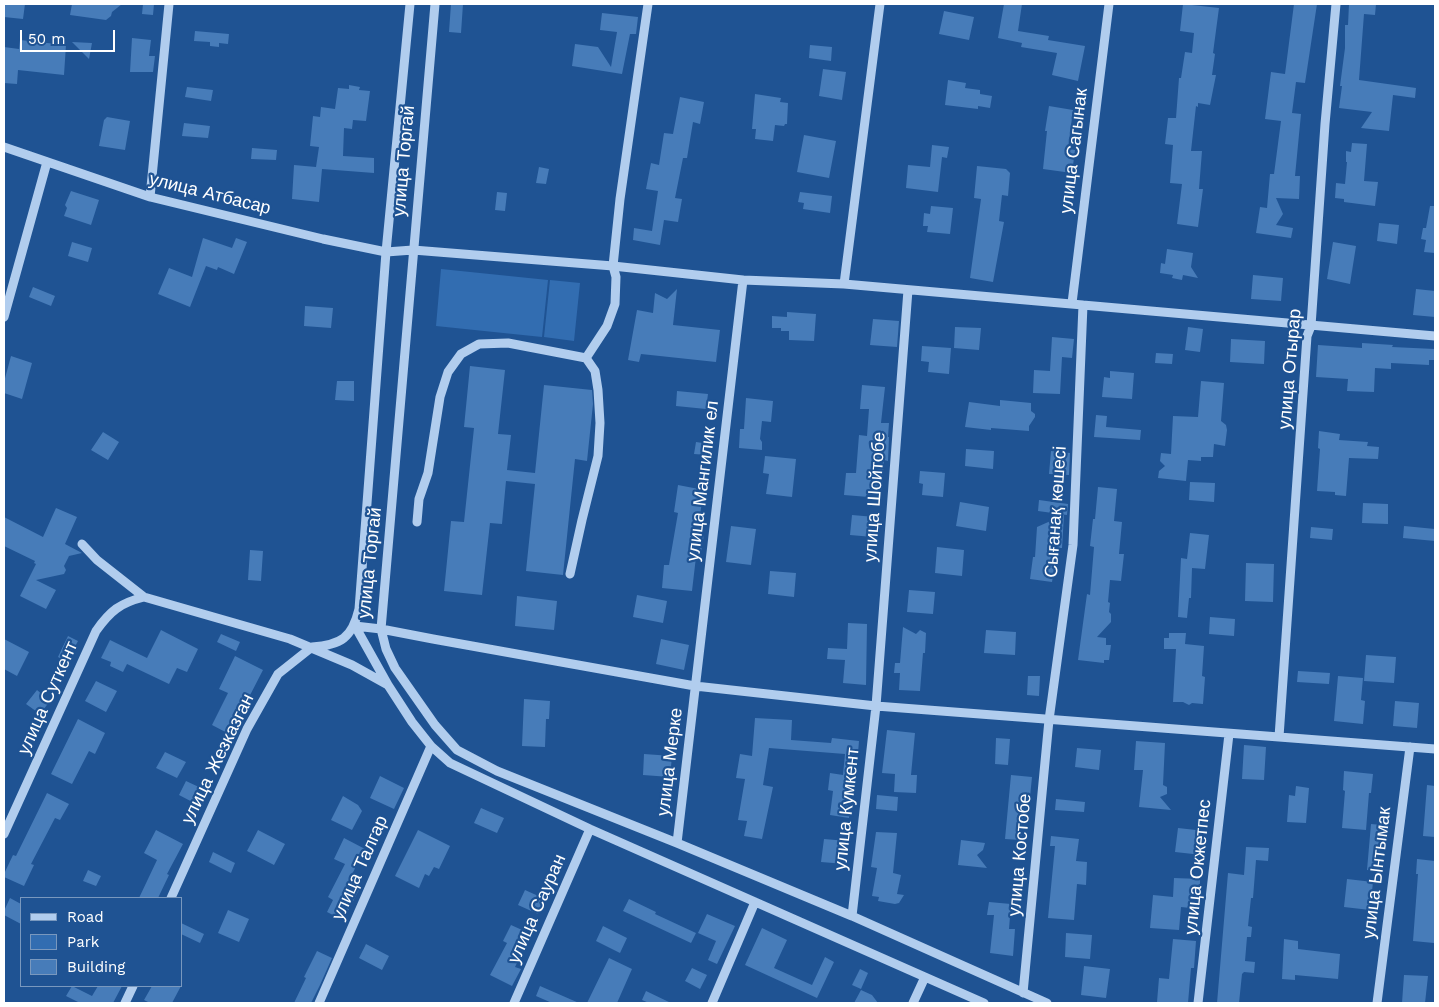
<!DOCTYPE html>
<meta charset="utf-8">
<style>
body{margin:0}
#map{position:relative;width:1439px;height:1007px;overflow:hidden;background:#1f5393;font-family:"Work Sans",sans-serif}
canvas{display:block}
.frame{position:absolute;inset:0;border:5px solid #fff;pointer-events:none}
.legend{position:absolute;left:20px;top:897px;width:162px;height:90px;box-sizing:border-box;background:#1f5393;border:1px solid #7998be;margin:0;padding:6px 9px;list-style:none;font-size:15px;color:#fff}
.legend li{display:flex;align-items:center;gap:10px;height:25px}
.legend b{width:25px;border:1px solid #7998be}
.scale{position:absolute;left:20px;top:30px;width:95px;height:22px;box-sizing:border-box;border:2px solid #fff;border-top:0;padding-left:6px;font-size:15px;line-height:18px;white-space:nowrap;color:#fff;-webkit-text-stroke:4px #1f5393;paint-order:stroke}
</style>
<div id="map">
<canvas width="1439" height="1007"></canvas>
<div class="frame"></div>
<ul class="legend">
<li><b style="height:6px;background:#b1cdee"></b>Road</li>
<li><b style="height:14px;background:#326db1"></b>Park</li>
<li><b style="height:14px;background:#477cb9"></b>Building</li>
</ul>
<div class="scale">50 m</div>
</div>
<script>
const context = document.querySelector('canvas').getContext('2d');
context.lineJoin = 'round';
function paint(path, color) { context.fillStyle = color; context.fill(path, 'evenodd'); }
function strokePath(path, color, width, dash) { context.strokeStyle = color; context.lineWidth = width; context.lineCap = dash ? 'butt' : 'round'; context.setLineDash(dash || []); context.stroke(path); }
function label(font, color, halo, rows, align = 'center') {
  context.font = font + ' "Work Sans",sans-serif'; context.lineWidth = 4.5; context.setLineDash([]); context.textBaseline = 'middle'; context.strokeStyle = halo; context.fillStyle = color; for (const [text, x, y, turn = 0] of rows) {
    context.save(); context.translate(x, y); context.rotate((+turn || 0) * Math.PI / 180); context.textAlign = isNaN(turn) ? turn : align; if (halo) context.strokeText(text, 0, 0); context.fillText(text, 0, 0); context.restore();
  }
}
const green = new Path2D(`
 M441,269L548,280L542,337L436,326Z
 M550,280L580,283L574,341L544,337Z`);
const building = new Path2D(`
 M4,4H25L23,19L4,17Z
 M72,4H122L112,12L111,16L106,20L70,15Z
 M143,4H154L153,15L142,14Z
 M451,4H463L461,33L449,32Z
 M1004,4H1022L1018,31L1049,36L1048,40L1085,46L1078,81L1052,75L1057,53L1021,47L1022,43L998,38Z
 M1183,4L1219,8L1213,53L1215,54L1212,75H1216L1210,105L1198,103V107L1196,106L1191,151H1202L1199,189H1203L1198,227L1177,224L1182,184L1170,183L1173,145L1165,144L1168,118H1176L1179,78H1181L1185,52L1192,53L1194,33L1180,31Z
 M1294,4H1317L1305,83L1296,82L1292,113L1301,114L1295,176H1300L1299,199L1276,198L1283,214L1276,225L1293,228L1291,238L1256,233L1260,207L1267,208L1270,174H1274L1281,121L1265,119L1271,72L1285,74Z
 M1349,4H1376L1375,15L1364,14L1359,80L1416,88L1415,98L1393,95L1389,131L1361,128L1372,112L1339,108L1342,86H1340L1345,48V25H1348Z
 M944,11L974,17L969,40L939,34Z
 M602,13L638,17L636,34H630L622,74L572,66L575,44L598,47L611,67L617,32L600,30Z
 M195,31L229,34L228,44L219,43V47L210,46V42L194,41Z
 M132,38L151,40L149,56H155L153,72H130Z
 M20,40L66,45L64,75L18,70L17,84L4,83V47L19,49Z
 M72,42L92,43L89,59Z
 M810,45L832,47L831,61L809,58Z
 M823,69L846,72L842,100L819,96Z
 M948,80L966,83L965,88L980,90V94L992,96L990,108L978,106V109L945,105Z
 M349,85L360,87L359,90L370,91L366,121L353,120L352,129L344,128L343,156L374,158V173L322,169L319,202L292,199L294,165L316,167L319,147L310,146L313,116L320,117L321,107L335,109L338,88L349,89Z
 M187,87L213,90L211,101L185,97Z
 M755,94L781,98L780,102L788,103L787,124H785L784,126L775,125L773,141L755,139L756,129H752Z
 M680,97L704,102L700,124L693,122L687,158H683L675,198L682,199L678,222L664,220L660,245L633,240L634,228L652,231L658,191L646,189L651,163L659,165L664,133L673,134Z
 M1049,106L1073,110L1068,149L1075,150L1072,173L1043,169L1047,131H1045Z
 M107,117L130,121L125,150L99,146L104,120Z
 M184,123L210,126L208,138L182,136Z
 M804,135L836,141L829,178L797,172Z
 M1352,143L1367,144L1364,181L1378,182L1375,206L1344,202V199L1335,198L1336,183L1345,184L1347,162H1346V151L1351,152Z
 M932,145L949,147L947,158L942,157L938,192L906,188L908,165L930,167Z
 M252,148L277,150L276,160L251,159Z
 M977,166L1006,169L1010,173L1008,196L1002,195L999,221L1004,222L993,282L970,278L981,199L974,198Z
 M539,167L549,169L546,184L536,183Z
 M71,191L99,200L91,225L64,216L67,208L65,205Z
 M497,192L507,193L505,211L495,210Z
 M800,192L832,196L830,213L803,209L804,203L798,202Z
 M931,206L953,208L950,234L927,232L928,226H923L924,213L930,214Z
 M1430,206H1435V253L1424,252L1426,240L1421,239L1423,228H1426Z
 M1379,223L1399,225L1397,244L1377,241Z
 M203,238L232,248L236,238L247,242L234,274L218,267L217,270L206,266L190,307L158,294L169,268L192,277Z
 M72,242L92,248L88,262L68,256Z
 M1333,242L1356,246L1350,284L1327,279Z
 M1167,249L1193,253L1191,267L1198,278L1183,275L1182,280L1172,278L1173,275L1160,273L1161,263L1165,264Z
 M1253,275L1283,278L1281,301L1251,299Z
 M33,287L55,296L51,306L29,297Z
 M677,289L673,325L720,330L716,362L641,354L639,362L628,360L637,310L653,313L655,293L667,299Z
 M1416,289L1435,291V317L1413,315Z
 M305,306L333,308L331,328L304,326Z
 M787,312L816,314L814,341L789,340V331H781V328H772V316L787,317Z
 M873,319L899,321L897,347L870,345Z
 M955,327L981,328L979,350L954,348Z
 M1188,327L1203,329L1200,352L1185,350Z
 M1052,337L1074,339L1072,358L1062,357L1060,394L1033,393L1034,370L1050,371Z
 M1231,339L1265,341L1264,364L1230,362Z
 M1362,343L1393,345L1392,347L1435,349V360H1429V365L1391,363V369L1375,368L1374,392L1347,391L1348,379L1316,377L1318,345L1362,348Z
 M922,346L951,348L949,374L928,372L929,362L921,361Z
 M1156,353L1173,354L1172,364L1155,363Z
 M11,356L32,363L22,399L4,393V382Z
 M470,366L505,370L498,434L511,435L507,470L535,473L544,385L592,390L593,404L587,461L575,459L563,575L526,571L535,484L506,481L502,524L490,523L482,595L444,591L451,521L464,522L474,428L464,427Z
 M1110,371L1134,373L1132,399L1102,397L1104,377L1110,378Z
 M337,381H354V401L335,400Z
 M1201,381L1224,383L1221,421L1226,425L1227,430L1225,446L1214,444L1213,457H1201V461L1188,460L1186,481L1158,478L1159,471L1165,466L1160,461L1161,453L1171,454L1173,416L1198,417Z
 M862,385L885,387L881,423H889L888,437H889L888,461L884,460L881,498L844,495L846,473H856L859,435L867,436L869,409H860Z
 M677,391L708,394L706,409L676,406Z
 M746,398L773,401L771,422L762,421L760,439L762,442V450L739,448L740,429H744Z
 M1000,400L1031,403V411L1035,414V417L1029,426V431L991,428V430L965,427L969,402L1000,406Z
 M1096,415L1107,416L1106,427L1141,430L1140,440L1094,437Z
 M1319,431L1340,434L1339,440L1368,442L1367,446L1379,447L1378,459L1349,458L1346,496L1335,495V492L1317,491L1320,449L1318,448Z
 M103,432L119,442L108,460L91,450Z
 M696,442L709,444L708,455L694,454Z
 M966,449L994,451L993,469L965,466Z
 M1051,451L1070,453L1069,475L1049,474Z
 M765,456L796,459L792,497L766,494L769,474L763,473Z
 M920,471L945,473L943,497L922,495L923,484L919,483Z
 M1190,482L1215,483L1214,502L1189,500Z
 M678,485L704,490L697,533L704,534L700,558L696,557L692,591L662,588L664,565H669L678,513L674,512Z
 M1098,487L1117,489L1114,521L1122,522L1119,554H1124L1121,581L1110,580L1108,602L1110,603L1109,612L1111,614V622L1097,637L1106,638V645H1111L1109,660H1104V663L1078,660L1087,594L1090,595L1094,547L1090,546L1093,519H1095Z
 M1039,500L1068,504L1067,515L1038,511Z
 M960,502L989,507L986,531L956,526Z
 M1363,503L1388,504V524L1362,523Z
 M56,508L77,517L65,544L82,553L69,556L64,566L66,570L64,574L36,580L56,590L46,609L20,596L36,564L34,563L35,561L4,546V517L43,537Z
 M852,515L875,517L873,537L850,535Z
 M1064,515L1062,548H1057L1052,582L1030,579L1033,557H1035L1037,527Z
 M731,526L756,529L751,565L726,562Z
 M1404,526L1435,529V541L1403,538Z
 M1311,527L1333,529L1332,540L1310,538Z
 M1190,533L1209,535L1205,569L1192,568L1191,598H1189L1187,618L1178,617L1181,558L1187,559Z
 M937,547L964,550L962,576L935,573Z
 M250,550L263,551L261,581L248,580Z
 M1246,563L1274,564L1273,602L1245,601Z
 M770,571L796,573L794,597L768,594Z
 M909,590L935,592L933,614L907,612Z
 M637,595L667,601L663,623L633,617Z
 M517,596L557,601L554,630L515,626Z
 M1210,617L1235,619L1234,636L1209,634Z
 M848,623L867,624L866,685L843,683L845,660L827,659L828,648L847,649Z
 M903,627L916,634L920,630L926,633L925,653H923L920,691L899,690L900,673H894L895,663H900Z
 M161,630L198,649L187,672L177,668L169,684L127,664L123,672L110,666L111,662L101,658L110,640L147,658Z
 M986,630L1016,632L1015,655L984,653Z
 M1169,633H1186L1185,644L1204,646L1202,676L1205,677L1203,704L1192,703L1189,705L1183,702H1173L1176,649H1164V638H1169Z
 M221,634L240,642L236,651L217,642Z
 M68,636L78,641L67,662L58,657Z
 M4,639L29,652L17,676L4,669Z
 M661,639L689,645L684,670L656,664Z
 M1366,655L1396,657L1394,683L1364,681Z
 M235,656L263,670L246,703L249,704L233,736L212,725L228,693L219,689Z
 M1298,671L1330,673L1329,684L1297,682Z
 M1028,676H1040L1039,696L1027,695Z
 M1338,676L1363,678L1361,700L1365,701L1363,724L1334,721Z
 M96,681L117,691L106,712L85,701Z
 M37,690L50,701L40,714L26,704Z
 M524,699L550,701L549,719H546L545,747L522,746Z
 M1395,701L1419,703L1417,728L1393,726Z
 M755,718L792,720L791,740L831,743L832,738L859,741L858,753H855L849,818L830,815L833,791L828,790L830,773L843,775L845,754L769,748L763,785L773,787L762,839L744,836L747,821L738,820L745,779L736,778L740,754L752,756Z
 M78,719L105,733L95,754L89,751L72,784L51,774Z
 M887,730L915,733L911,775H917L916,793L894,792L895,774L882,773Z
 M996,738L1010,739L1008,765L995,764Z
 M1136,741L1165,743L1163,785L1167,787V794L1160,797L1171,810L1139,807L1143,770H1134Z
 M1244,745L1266,747L1264,780L1242,779Z
 M1077,748L1101,750L1099,770L1075,767Z
 M165,752L186,762L177,778L156,768Z
 M644,754L672,756L670,777L643,775Z
 M1344,771L1373,774L1371,793H1369L1366,830L1342,828L1345,791L1343,790Z
 M1011,775L1032,777L1029,807L1024,806L1021,840L1005,839Z
 M380,776L404,788L394,809L370,798Z
 M186,781L201,788L199,791L207,795L202,807L179,795Z
 M1427,785L1435,786V837L1423,836Z
 M1296,786L1309,788L1306,823L1287,822L1289,795L1295,796Z
 M47,793L69,804L60,820L55,818L31,864L34,865L24,886L4,877V874L13,855L16,856Z
 M877,795L898,797L897,811L876,809Z
 M343,796L358,805L362,811L352,830L331,820Z
 M1056,799L1085,802L1084,812L1055,810Z
 M481,808L504,818L497,833L474,823Z
 M1371,824L1382,825L1379,871L1367,870Z
 M1178,828L1205,831L1202,855L1175,852Z
 M156,830L183,844L167,874L169,875L158,898H139L157,860L144,853Z
 M258,830L285,844L274,865L247,851Z
 M418,830L450,846L439,869L434,867L429,876L425,874L419,888L395,876Z
 M876,832L897,833L893,873L901,875L897,894L904,895L899,903L895,904L878,901L879,897L872,896L877,868L871,867Z
 M1051,836L1079,839L1076,861L1087,862L1086,885L1077,884L1074,920L1048,918L1055,846H1050Z
 M344,838L365,849L348,882L360,888L343,920L327,912L333,900L328,897L345,864L334,859Z
 M824,839L847,841L845,864L821,862Z
 M961,840L985,843L983,850L977,855L987,868L958,865Z
 M1246,847L1269,848L1268,861L1256,860L1253,898H1251L1248,926L1252,927L1251,937H1247L1245,961L1255,962L1254,973L1244,972L1242,974L1239,1003H1217L1228,873L1244,875Z
 M213,852L235,863L231,873L209,862Z
 M1417,859L1435,861L1434,943L1413,941L1418,874H1416Z
 M88,870L101,876L96,886L83,881Z
 M1174,878L1200,879V909L1181,907L1179,930L1150,928L1153,895L1173,897Z
 M1347,879L1373,882L1370,910L1344,907Z
 M525,890L545,899L538,914L518,905Z
 M10,898L21,904V924L4,915V911Z
 M629,899L656,912L655,914L696,933L691,943L623,911Z
 M989,902L1011,904L1009,929H1015L1013,956L990,953L994,915H987Z
 M228,910L249,919L239,942L218,933Z
 M707,914L735,926L717,964L708,960L716,941L698,933Z
 M181,923L204,934L200,943L181,934Z
 M511,925L531,934L515,967L521,969L512,986L490,975L507,943L503,941Z
 M603,926L627,938L620,953L596,941Z
 M762,928L787,940L774,968L812,985L825,957L834,962L817,998L745,965Z
 M1066,933L1092,935L1090,959L1065,957Z
 M1173,939L1196,941L1194,968H1191L1188,1003L1157,1002L1159,978L1169,979Z
 M1284,939L1298,941V949L1340,954L1338,979L1295,975V980L1282,979Z
 M366,944L389,956L382,970L359,958Z
 M317,951L332,958L320,985L311,1003H294L306,978L304,977Z
 M609,958L632,969L617,1003H587Z
 M1084,966L1110,969L1106,998L1081,995Z
 M692,968L707,975L700,989L685,981Z
 M860,969L868,973L861,989L852,985Z
 M1404,975L1428,976L1425,1003H1402Z
 M72,986L92,996L98,986H122L113,1003H80L66,996Z
 M152,986H181L172,1003H150L144,1000Z
 M540,986L579,1003H552L536,996Z
 M861,990L872,995L878,1003H854Z
 M646,991L671,1003H649L642,1000Z`);
const minor = new Path2D(`
 M435,4L381,629L386,649L395,668L435,725L457,750L497,771L677,843L852,916L1047,1003
 M4,147L150,197L323,239L386,252L413,250L613,266L743,280L844,284L1435,336
 M150,197L169,4
 M844,284L880,4
 M1072,303L1109,4
 M4,317L47,162
 M586,358L607,326L615,304L616,277L613,266L620,199L648,4
 M417,522L419,499L428,473L440,397L448,372L461,354L479,344L508,343L586,358L595,371L598,390L600,423L598,456L582,520L570,574
 M82,544L97,560L144,597L290,639L352,665L388,685
 M355,626L381,629L433,639L695,686L876,706L1435,749
 M355,626L388,685L412,722L431,746L450,763L590,829L984,1003
 M312,647C341,645 352,638 359,609L386,252L410,4
 M1279,737L1307,336L1311,326L1325,124L1336,4
 M4,834L96,631C110,611 120,603 144,597
 M677,843L743,280
 M171,898L247,729L278,674L312,647
 M852,916L876,706L908,290
 M1023,993L1049,720L1073,545L1083,305
 M125,1003L133,986
 M319,1003L431,746
 M514,1003L590,829
 M712,1003L755,902
 M913,1003L925,977
 M1198,1003L1229,734
 M1377,1003L1410,747`);
const streetNames = [
 ["улица Сагынак",1074,151,-83],
 ["улица Торгай",404,161,-85],
 ["улица Атбасар",210,194,14],
 ["улица Отырар",1290,369,-85],
 ["улица Мангилик ел",703,481,-83],
 ["улица Шойтобе",875,497,-86],
 ["Сығанақ көшесі",1056,512,-86],
 ["улица Торгай",370,563,-84],
 ["улица Суткент",48,698,-66],
 ["улица Жезказган",218,759,-64],
 ["улица Мерке",670,762,-83],
 ["улица Кумкент",847,809,-84],
 ["улица Костобе",1020,855,-85],
 ["улица Окжетпес",1198,867,-84],
 ["улица Талгар",360,868,-66],
 ["улица Ынтымак",1377,873,-83],
 ["улица Сауран",537,909,-66]
];
paint(green, '#326db1');
paint(building, '#477cb9');
strokePath(minor, '#b1cdee', 9);
label('18px', '#fff', '#1f5393', streetNames);
</script>
